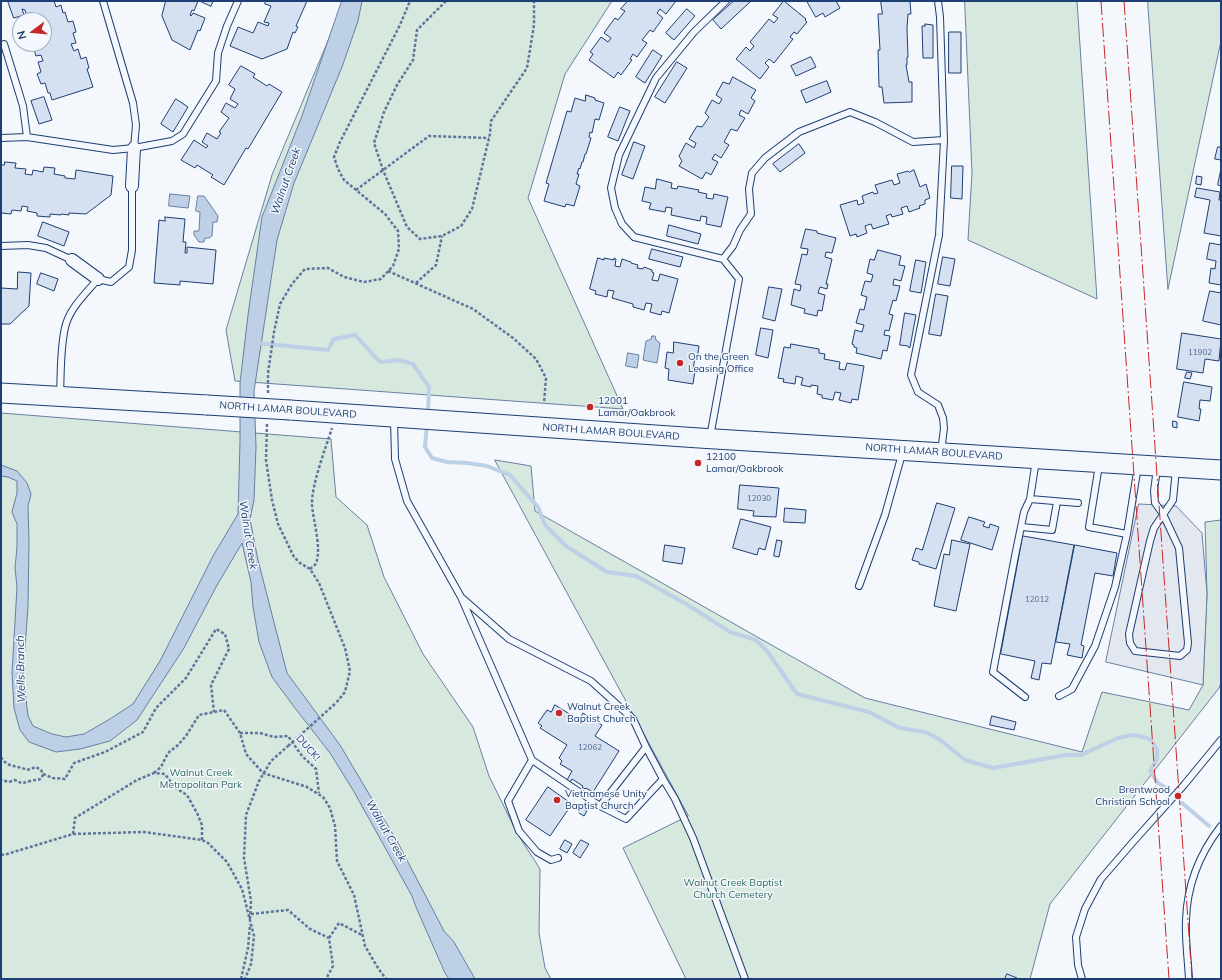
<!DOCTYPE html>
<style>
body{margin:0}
#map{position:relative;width:1222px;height:980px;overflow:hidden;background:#f4f7fb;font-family:Mulish,sans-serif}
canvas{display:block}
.frame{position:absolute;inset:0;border:2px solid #1d3f73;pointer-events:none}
.north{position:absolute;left:12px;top:12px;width:40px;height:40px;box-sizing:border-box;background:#f4f7fb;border:1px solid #9eadc5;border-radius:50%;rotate:254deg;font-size:11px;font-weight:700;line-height:16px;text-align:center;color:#1d3f73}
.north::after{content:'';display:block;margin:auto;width:14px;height:18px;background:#c62828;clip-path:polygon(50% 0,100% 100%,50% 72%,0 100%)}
</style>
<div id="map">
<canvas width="1222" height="980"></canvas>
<div class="frame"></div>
<div class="north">N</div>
</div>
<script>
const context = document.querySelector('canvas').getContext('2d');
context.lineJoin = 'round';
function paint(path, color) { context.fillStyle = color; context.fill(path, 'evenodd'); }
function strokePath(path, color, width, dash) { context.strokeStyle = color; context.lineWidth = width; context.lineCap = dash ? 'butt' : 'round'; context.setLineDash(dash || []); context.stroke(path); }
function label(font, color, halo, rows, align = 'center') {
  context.font = font + ' Mulish,sans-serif'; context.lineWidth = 3; context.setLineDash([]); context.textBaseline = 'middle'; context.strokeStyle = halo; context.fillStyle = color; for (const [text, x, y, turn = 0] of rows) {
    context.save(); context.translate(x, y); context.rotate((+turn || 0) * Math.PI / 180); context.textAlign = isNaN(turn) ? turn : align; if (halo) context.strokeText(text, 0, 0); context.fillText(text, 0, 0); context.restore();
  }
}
const green = new Path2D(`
 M345,1H612L565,74L528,198L623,409L235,381L226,330L272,175Z
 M965,1H1077L1097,299L968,240L972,173Z
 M1148,1H1221V41L1168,289Z
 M1,413L331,439L336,497L367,525L384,577L423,654L473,727L489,776L517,833L540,869L539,933L545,968L551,979H1Z
 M495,460L531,466L535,511L865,698L1082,752L1102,692L1189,710L1203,685L1207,594L1205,522L1221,520V683L1219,688L1050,904L1030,979H686L623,848L688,816Z`);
const parking = new Path2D(`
 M1139,504L1176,506L1202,533L1207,594L1203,685L1106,662Z`);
const water = new Path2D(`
 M342,1H362L358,21L342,67L294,183L277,240L254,391L256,447L254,500L250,519L258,560L287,673L340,745L398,843L444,931L454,942L475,979H449L445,973L416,907L412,896L353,790L330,753L295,708L272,677L259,642L253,607L251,582L242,543L216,587L184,648L137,720L110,741L80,749L56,752L29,742L20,730L14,708L12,673L17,587L15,568L17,547V524L12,512L17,493V481L8,477L1,476V465L17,471L27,483L31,494L28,506L29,542L28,607L23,675L28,716L33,726L52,734L66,737L84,734L110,719L133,704L160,661L213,556L238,514L240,442V383L248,315L262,217L302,116Z
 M170,194L190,196L188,208L169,206Z
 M198,196H204L218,216L217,222H213L212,236L209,238H205L204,242H199L194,235V231H199L200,212L196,211Z
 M652,336H655L656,340L660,343L657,363L643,360L646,341L651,339Z
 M628,353L639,355L637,368L626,366Z`);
const stream = new Path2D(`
 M257,343L328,350L334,339L355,335L380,362L399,360L413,364L429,387L428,414
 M427,425L425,447L432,458L447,462L467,463L487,466L510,475L538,507L545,525L566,546L607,572L636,576L688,605L730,632L756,640L767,651L797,694L869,712L900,728L925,732L939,739L965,760L993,768L1066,755H1081L1118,738L1133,735L1144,737L1151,740L1157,749V759L1150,771L1158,783L1169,790
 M1182,803L1209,826`);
const building = new Path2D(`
 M8,1H54L56,7L61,5L63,13L65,12L68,22L73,21L76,32L73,33L76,43L71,44L74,51L78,49L81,59L86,57L89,68L87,69L93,87L52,100L50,93H48L45,83L41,84L37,74L41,72L38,62L43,61L41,55L36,56L33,46L29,47L28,44H44V20H28L25,10L22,9L24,15L14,18Z
 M166,1H198L194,11L192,10L190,15L191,16L193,13L205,18L200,31L198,30L190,50L172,40L162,16Z
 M200,1H213L211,6Z
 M266,1H307L296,26L298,27L295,33L293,32L287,49L262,59L230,46L238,27L253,33L258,22L268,26L269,23L264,22L271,6L265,4Z
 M628,1H676L666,14L660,9L657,13L663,18L653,32L650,30L642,40L647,43L637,57L633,54L630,59L632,60L621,75L618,72L614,78L589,60L593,54L590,52L601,37L608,42L611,38L604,33L615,18L618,20L625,11L621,9Z
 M734,1H751L721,29L713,20Z
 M784,1L806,19L805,20L807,22L797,34L794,32L790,37L793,39L774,63L769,59L765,63L769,67L760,79L736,59L746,47L750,51L754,46L750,42L769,19L774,23L778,18L773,15Z
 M807,1H836L840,8L825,17L823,13L816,17Z
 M881,1H910L911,14H908L907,28L908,57H907V65H906L909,82H912V102L884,103L882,87H879L878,50H880L878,14H882Z
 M687,9L695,16L674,40L666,33Z
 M925,24L933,25V58H923L922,26H925Z
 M949,32H961V73H949Z
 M653,50L662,56L645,83L636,77Z
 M811,57L816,67L796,76L791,66Z
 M677,62L687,68L665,103L655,97Z
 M241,66L255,74L253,77L267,86L269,84L282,92L248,149L246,148L224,185L211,177L213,175L197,165L195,168L181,160L194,140L206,148L208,146L202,142L207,133L217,139L221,133L219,132L229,118L221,112L226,103L235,108L238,104L230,99L235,89L229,85Z
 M733,77L756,90L751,98L755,101L748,114L741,110L739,115L745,118L737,131L731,129L724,142L729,145L721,158L715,154L712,159L718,162L711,175L706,172L702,179L679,166L682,161L679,156L686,143L694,148L696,143L689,139L697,126L702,127L709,117L705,113L712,100L719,104L722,99L716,95L723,82L729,84Z
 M827,81L831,92L806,103L801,91Z
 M586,95L595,98V100L604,103L599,120L595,119L592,133L590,132L589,137L591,138L586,154H585L583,162H582L580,169L579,168L577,174H579L576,184L580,186L574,206L566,204L565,207L544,201L549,184L546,183L567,111L571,112L575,98L585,101Z
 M44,97L52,120L39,124L31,101Z
 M176,99L188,107L173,132L161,124Z
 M620,107L630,111L618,141L608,137Z
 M634,142L645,146L633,179L622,175Z
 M799,144L805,153L780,172L773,164Z
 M1218,147H1221V160L1215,159Z
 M5,162L16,163L15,168L26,169L25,174L32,175L33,170L43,172L44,167L55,168L54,174L65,176V178L75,179L76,170L113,176L111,195L86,214L69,213V215L61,214V215L50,214V217L37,216V213L27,211L28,207L22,206L21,211L12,210L11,214L1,213V165H4Z
 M952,166H963L962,199L951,198Z
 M1221,169V186L1218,185Z
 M914,170L920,187L926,184L930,198L925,200V204L919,206L920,208L909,212L907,206L901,208L903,214L892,217L891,214L886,216L889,224L873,229L871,224L865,226L867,233L857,237L856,234L850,236L840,205L857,200L858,205L864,203L862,196L873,192L874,194L878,193L875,185L892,180L894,185L900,183L897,174L908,171L909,172Z
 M1197,176L1202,177L1201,185L1196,184Z
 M657,179L672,183L671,188L677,189L678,186L699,190L698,192L707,194L706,198L713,199L714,194L728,197L721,227L706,224L707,217L701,216L700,221L671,215L672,208L666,207L665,212L649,209L651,203L642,201L645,187L655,189Z
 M1197,188L1220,192L1219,200H1221V236L1204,233L1210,200L1195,197Z
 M165,217L185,219L183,242H186L185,253H187V247L216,250L213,284L180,281V285L154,283L159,220L165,221Z
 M43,222L69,232L64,246L38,236Z
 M669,225L701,234L698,244L667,236Z
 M806,229L817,231V233L836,238L832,253L826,252L825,257L832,259L826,284H828L827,289L820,287L818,293L825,295L822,311L818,310L817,316L804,313L805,309L791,305L794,289L800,291L801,285L795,284L802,254L807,255L808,249L801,248Z
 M1210,243L1221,245V285L1209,283L1211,268L1215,269L1216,261L1207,259Z
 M652,249L683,257L680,267L649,259Z
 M878,250L901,256L899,265L905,266L901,281L894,279L893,285L900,286L896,301L893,300L889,314L893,315L889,331L885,330L884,335L890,336L887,351L883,350L881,359L856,353L857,348L854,347V345L852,344L855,330L862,332L864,325L856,323L860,309L864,310L867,297L861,295L865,281L871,282L873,275L867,273L870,259L874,260Z
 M943,257L955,259L950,286L938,284Z
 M598,258L604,260V258L614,260V258L616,259L615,266L620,267L622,259L631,262V263L638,265L637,268L643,269L644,267L652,270V272L654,273L652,280L658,281L660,274L678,279L669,313L662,311L661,315L650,312L652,304L646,303L644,310L633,307V304L612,298L614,291L608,290L607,297L595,294L596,291L590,289Z
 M916,260L926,262L921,293L910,291Z
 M18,272L31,273L29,306L10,324H1V288L17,289Z
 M41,273L58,279L54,291L37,284Z
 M769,287L782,289L775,321L763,318Z
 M1210,291L1221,293V325L1203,321Z
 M936,294L948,296L941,336L929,334Z
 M905,313L916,315L910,347L909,348L908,346L900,345Z
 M761,328L773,330L768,358L756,355Z
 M1182,333L1221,339L1219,361L1205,359L1203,373L1177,369Z
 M674,342L699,346L697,359L695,358L693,370H695L693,384L668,380L669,369L665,368L667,352L673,353Z
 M791,344L819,349V353L825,354L824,359L840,362L839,369L845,370L847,363L864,366L858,400L852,399L851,403L839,400L841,393L835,392L833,400L822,398V395L817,394L818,386L811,385V387L801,385L803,378L796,376L795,384L783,382L784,379L778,378L784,347L790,348Z
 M1187,372L1192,373L1190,379L1185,378Z
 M1184,382L1212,387L1210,401L1200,400L1199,409H1201L1199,421L1178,417Z
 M1173,421L1177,422V428L1173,427Z
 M740,485L779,488L776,517L753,516L754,511L738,509Z
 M937,503L955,508L936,569L919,564V562L912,560L916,548L922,550Z
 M785,508L806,510L805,523L784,522Z
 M969,517L985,522L983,526L989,528L990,524L999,527L992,550L961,540Z
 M741,519L771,527L765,550L759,548L757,555L733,548Z
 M1023,536L1074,545L1051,664L1042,663L1039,680L1031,678L1035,661L1001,654Z
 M777,540L782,541L779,557L774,556Z
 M952,540L970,544L956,611L934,606L944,554L949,555Z
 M665,545L685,548L682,564L663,561Z
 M1075,545L1117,553L1113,576L1095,573L1081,645L1084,646L1082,658L1067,655L1070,644L1056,642Z
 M555,705L579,720L583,713L602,725L595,736L619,751L593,792L586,788L585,789L582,787L583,786L572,779L570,782L567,780L572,771L560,764L562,761L559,758L567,745L540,728L542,726L538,723L547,710L551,712Z
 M992,716L1016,722L1014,730L990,725Z
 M548,787L572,804L550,836L526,820Z
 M582,808L587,811L584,816L579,813Z
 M565,840L572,844L567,853L560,849Z
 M581,840L589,844L580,858L573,853Z
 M1007,974L1017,978L1016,979H1005Z`);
const path = new Path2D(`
 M446,1L417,30L413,60L397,85L384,112L374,143L383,170L407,227L420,239L442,236L461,226L472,209L490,134L491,121L527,68L534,25V1
 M356,190L429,136L489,138
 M388,271L473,309L513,338L536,359L546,378L544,403
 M416,283L436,265L442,236
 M268,393V373L274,332L280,304L292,284L305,269L328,268L344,277L364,282L381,279L393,266L399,249L398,231L385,214L344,180L338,169L334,157L340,142L400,25L410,1
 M267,424L266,460L272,500L278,524L294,557L300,563L310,569L319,583L345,648L350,671L345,692L336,703
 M310,569C312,567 315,566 316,563C322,549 313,520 312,505C311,486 326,447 332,428
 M240,733H260L274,737L288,736L302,756L316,769L319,793
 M1,757C7,768 17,765 27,770L36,767L41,770L43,774C41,782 37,779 30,781C23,783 22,784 15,780L9,782L1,780
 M154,773L161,767L168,753L178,745L186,736L199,715L224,710L240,733L246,754L263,773L307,787L323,797L330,808L335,826L337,861L354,895L365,946L378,968L386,979
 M43,774L53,778L65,779L74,763L105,752L143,732L156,708L186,678L216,629L225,634L229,649L211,685L214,712
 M73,834L75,818L137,780L154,773L165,774L174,787L187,795L197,813L202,825V840
 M1,855L7,854L73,834L144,832L202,840L208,843L227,862L242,889L254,936L251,964L245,979
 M251,914L288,910L310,929L329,938L333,966L326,979
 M250,919L251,901L244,858L246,815L259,781L271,761L288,746
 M329,938L339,923L362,935
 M241,979L248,948L250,924`);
const service = new Path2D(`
 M103,1L133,103L136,125L134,148
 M938,1L940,17L944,140L939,235L911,375L918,392L938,405L943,418L944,428L941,452
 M1,45L4,44L23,106L27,137
 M1,138L27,137L113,150L134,148L172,141L183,134L216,81L218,53L227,26L238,1
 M1,246L28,245L46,248L72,260
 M723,259L733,246L740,230L751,214L749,189L752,173L765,158L799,132L850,112L875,122L913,142L944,140
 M60,395C61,374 60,344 66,324C71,307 87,292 98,279L111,282L129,267L132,250V186
 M394,419L395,459L407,501L461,597L532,760L600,806L646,747L633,719L591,681L509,639L461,597
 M710,437L739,279L723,259L634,237L622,224L615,208L611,188L619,155L656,78L694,32L726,1
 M1099,465L1089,527L1127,534L1138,466
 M1157,468L1154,491L1155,503L1163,514L1179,548L1188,643L1187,650L1180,656L1135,651L1130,643L1129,634L1150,541L1154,528L1173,500L1176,469
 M1030,499L1078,503
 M1022,527L1052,530L1057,502
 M859,586L885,515L902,454
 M1059,696L1072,689L1095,646L1115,587L1127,534
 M1025,697L993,672L1015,556L1024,512L1030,499L1036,460
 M532,760L508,801L519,831L537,852L551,860L558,858
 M663,779L675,799L693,838L745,979
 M600,806L626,819L663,779L646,747
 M1082,979L1078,965L1076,937L1085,909L1101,879L1133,842L1184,785L1221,740
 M1189,979C1188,960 1185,939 1186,920C1187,886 1200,853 1221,826`);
const minor = new Path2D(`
 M132,186L134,148
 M72,260L98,279`);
const primary = new Path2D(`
 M1,393L207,405
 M290,410L699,438L1221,470`);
const pathBridge = new Path2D(`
 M288,746L336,703`);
const primaryBridge = new Path2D(`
 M207,405L290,410`);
const power = new Path2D(`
 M1101,1L1169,979
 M1124,1L1192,979`);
const markers = [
 [680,363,4,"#c62828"],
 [590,407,4,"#c62828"],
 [698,463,4,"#c62828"],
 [559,713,4,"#c62828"],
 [1178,796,4,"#c62828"],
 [557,800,4,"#c62828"]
];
const numberNames = [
 ["11902",1200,353],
 ["12030",759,499],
 ["12012",1037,600],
 ["12062",590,748]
];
const poiNames = [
 ["On the Green",688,357],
 ["Leasing Office",688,369],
 ["12001",598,401],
 ["Lamar/Oakbrook",598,413],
 ["12100",706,457],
 ["Lamar/Oakbrook",706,469],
 ["Walnut Creek",567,707],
 ["Baptist Church",567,719],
 ["Brentwood",1170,790,"right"],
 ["Christian School",1170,802,"right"],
 ["Vietnamese Unity",565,794],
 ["Baptist Church",565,806]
];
const streetNames = [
 ["NORTH LAMAR BOULEVARD",288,410,4],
 ["NORTH LAMAR BOULEVARD",611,432,4],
 ["NORTH LAMAR BOULEVARD",934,452,4],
 ["DUCK!",308,748,49]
];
const parkNames = [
 ["Walnut Creek",201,773],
 ["Metropolitan Park",201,785],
 ["Walnut Creek Baptist",733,883],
 ["Church Cemetery",733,895]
];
const waterNames = [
 ["Walnut Creek",286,181,-71],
 ["Walnut Creek",248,535,81],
 ["Wells Branch",21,669,-91],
 ["Walnut Creek",386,831,60]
];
paint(green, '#d7e8df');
strokePath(green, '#687fa3', 1);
paint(parking, '#e3e8f0');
strokePath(parking, '#687fa3', 1);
paint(water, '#bed0e5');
strokePath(water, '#687fa3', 1);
strokePath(stream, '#bed0e5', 4);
paint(building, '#d5e0f0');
strokePath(building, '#1d3f73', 1);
strokePath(service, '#1d3f73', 8);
strokePath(minor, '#1d3f73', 14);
strokePath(primary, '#1d3f73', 21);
strokePath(path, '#5e769c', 2.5, [3, 2]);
strokePath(service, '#f4f7fb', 6);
strokePath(minor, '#f4f7fb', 12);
strokePath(primary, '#f4f7fb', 19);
strokePath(primaryBridge, '#1d3f73', 21, []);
strokePath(pathBridge, '#5e769c', 2.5, [3, 2]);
strokePath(primaryBridge, '#f4f7fb', 19);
strokePath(power, '#c62828', 1, [14, 3, 2, 3]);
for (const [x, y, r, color] of markers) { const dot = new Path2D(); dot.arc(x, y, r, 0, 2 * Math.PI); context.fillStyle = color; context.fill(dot); strokePath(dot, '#f4f7fb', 1.5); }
label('8px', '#4b6792', null, numberNames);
label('10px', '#1d3f73', '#f4f7fb', poiNames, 'left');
label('10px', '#1d3f73', '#f4f7fb', streetNames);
label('10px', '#2c6c60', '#f4f7fb', parkNames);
label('italic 11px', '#1d3f73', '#f4f7fb', waterNames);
</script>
